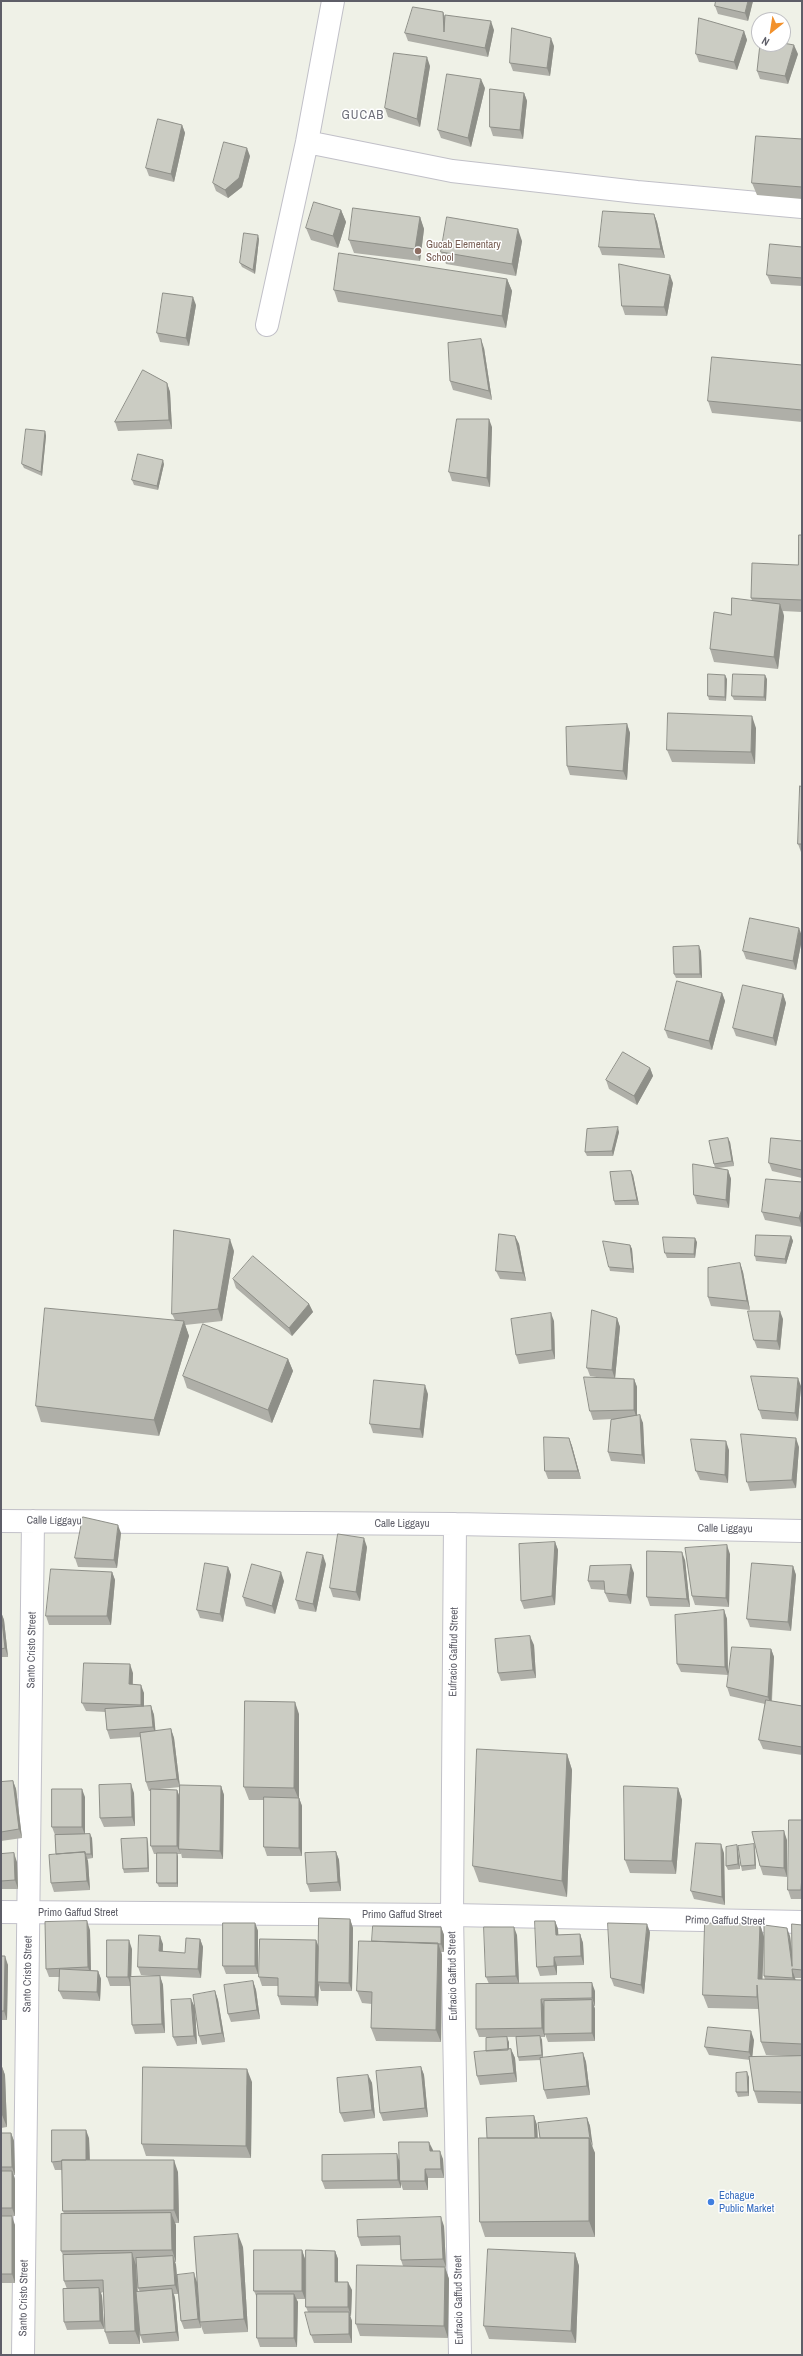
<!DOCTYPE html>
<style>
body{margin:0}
#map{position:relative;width:803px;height:2356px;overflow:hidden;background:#eff1e7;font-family:"Archivo Narrow",sans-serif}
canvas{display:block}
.frame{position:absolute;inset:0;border:2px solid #5e5e68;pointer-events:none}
.north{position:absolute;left:751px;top:12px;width:40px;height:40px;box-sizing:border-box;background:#fff;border:1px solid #bfbfc3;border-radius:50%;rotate:210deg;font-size:11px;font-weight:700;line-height:16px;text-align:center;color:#5e5e68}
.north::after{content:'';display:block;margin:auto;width:14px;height:18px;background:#f2912c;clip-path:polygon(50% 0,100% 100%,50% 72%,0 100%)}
</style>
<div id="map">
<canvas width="803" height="2356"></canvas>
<div class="frame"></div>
<div class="north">N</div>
</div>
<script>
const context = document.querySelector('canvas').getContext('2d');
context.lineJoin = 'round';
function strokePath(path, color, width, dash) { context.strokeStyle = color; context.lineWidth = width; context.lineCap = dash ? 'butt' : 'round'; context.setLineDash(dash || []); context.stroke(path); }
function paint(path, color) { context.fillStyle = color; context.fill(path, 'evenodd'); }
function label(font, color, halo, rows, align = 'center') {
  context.font = font + ' "Archivo Narrow",sans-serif'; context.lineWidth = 3; context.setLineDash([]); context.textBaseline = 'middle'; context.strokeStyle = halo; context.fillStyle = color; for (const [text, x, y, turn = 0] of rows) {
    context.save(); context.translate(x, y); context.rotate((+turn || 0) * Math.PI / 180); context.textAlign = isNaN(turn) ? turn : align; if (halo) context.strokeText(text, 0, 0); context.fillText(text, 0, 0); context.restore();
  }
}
const street = new Path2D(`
 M307,142L452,171L637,192L802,207
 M267,325L307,142L333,1
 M1,1521L455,1524L802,1531
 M455,1524L452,1915L460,2355
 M23,2355L33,1521`);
const secondary = new Path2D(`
 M1,1912L452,1915L802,1922`);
const wall = new Path2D(`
 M716,1H753L748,21L718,14L715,6Z
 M443,12L445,18L494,30L488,57L408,41L405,33Z
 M744,31L747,40L737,70L699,62L696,54Z
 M554,46L550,76L513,71L510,63Z
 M798,54L788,84L760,79L757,71Z
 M430,66L420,127L388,117L385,108Z
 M485,88L471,147L441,138L438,130Z
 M524,93L527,101L523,139L493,136L490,127Z
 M182,125L185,133L174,182L149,176L146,168Z
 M802,139V199L757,195L752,183Z
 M250,156L242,187L228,198L216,191L213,183Z
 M341,210L346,222L338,248L311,240L306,228Z
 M654,214L657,222L665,258L602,255L599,247Z
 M420,217L424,229L420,261L354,253L349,240Z
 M259,239L255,274L242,267L240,263Z
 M522,241L516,276L446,264L441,252Z
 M802,247V286L771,284L767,275Z
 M507,279L512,291L506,328L338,302L334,290Z
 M673,283L667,316L625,315L622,306Z
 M196,305L189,346L160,342L157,333Z
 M484,348L492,400L453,390L450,381Z
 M802,365V422L712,413L708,401Z
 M167,383L170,392L172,429L118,431L115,422Z
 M492,427L490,487L452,481L449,472Z
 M45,431L46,436L42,476L24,468L22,464Z
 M164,464L158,490L134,485L132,480Z
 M802,535V612L783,611L784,616L778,669L714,662L710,649L752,600L751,598L798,565Z
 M727,679L726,701L709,700L708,696Z
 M767,679L766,701L734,700L732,696Z
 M627,724L630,733L627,780L570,775L567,766Z
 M756,728L755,764L672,762L667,750Z
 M802,787V852H801L798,844Z
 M802,936V939L796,970L746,959L743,951Z
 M701,951L702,978H676L674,974Z
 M722,993L725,1001L712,1050L668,1038L665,1030Z
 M783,994L786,1003L776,1046L736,1036L733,1028Z
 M650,1068L653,1076L637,1105L609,1089L606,1080Z
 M619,1132L613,1156H587L585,1152Z
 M802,1141V1178L772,1171L769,1163Z
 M730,1142L734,1166L718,1168L728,1170L731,1179L729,1208L697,1204L694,1195L715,1168L714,1164Z
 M633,1175L639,1205H615L614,1201Z
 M802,1182V1227L765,1220L762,1212Z
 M515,1236L519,1244L526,1281L500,1279L496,1271Z
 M791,1236L793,1241L786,1264L756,1261L755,1256Z
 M697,1242L695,1258H667L665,1253Z
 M630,1245L632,1249L634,1273L610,1271L609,1267Z
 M234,1251L222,1321L185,1325L189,1336L159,1436L41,1422L36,1406L175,1320L172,1314Z
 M740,1263L743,1272L750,1310L711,1306L708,1297Z
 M233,1279L309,1304L313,1312L292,1336L236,1288Z
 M617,1318L620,1327L615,1378L634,1379L637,1387V1415L643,1423L645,1464L611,1461L608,1452L613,1419L593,1420L590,1411L603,1378L590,1376L587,1368Z
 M783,1319L780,1350L757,1348L754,1340Z
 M554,1321L555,1359L519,1364L516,1355Z
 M288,1359L293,1371L272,1423L187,1388L183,1376Z
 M801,1386L798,1421L762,1419L759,1410Z
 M428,1394L423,1438L373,1433L370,1424Z
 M569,1438L572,1446L581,1479H548L545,1471Z
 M799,1447L796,1488L750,1491L747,1482Z
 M729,1450L728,1483L700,1480L696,1471Z
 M121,1533L117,1568L78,1567L75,1558Z
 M555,1542L558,1550L555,1605L524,1609L521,1601Z
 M367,1547L360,1601L333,1597L330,1588Z
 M730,1554L729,1607L695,1605L692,1596Z
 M685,1560L690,1607L650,1606L647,1597Z
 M326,1564L316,1612L299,1609L296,1600Z
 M793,1566L796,1575L791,1631L750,1627L747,1619Z
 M228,1567L231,1575L223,1622L200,1618L197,1610Z
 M112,1572L115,1580L111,1625H49L46,1616Z
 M634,1573L631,1604L609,1602L605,1593V1590L591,1589L588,1581Z
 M284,1581L275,1614L246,1606L243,1597Z
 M724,1610L727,1619L728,1675L681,1672L677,1664Z
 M1,1612L4,1620L8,1657H1Z
 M534,1645L536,1678L501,1681L498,1673Z
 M771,1649L774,1657L772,1701L802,1706V1755L763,1749L759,1740L765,1704L730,1696L727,1687Z
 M133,1673V1685L144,1693V1707L151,1706L154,1715L155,1731L171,1729L174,1738L180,1787L160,1789L177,1790L180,1798L221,1786L224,1795L223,1859L182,1858L181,1853V1854H177L178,1857V1887H159L157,1883V1854H154L151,1846V1791H149L146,1782L141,1737L110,1739L107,1730L106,1712L86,1711L82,1703Z
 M299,1714V1798L302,1806V1856H267L264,1847V1800H249L244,1787Z
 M567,1754L572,1770L567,1897L479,1882L473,1866Z
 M13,1781L16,1789L22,1838L1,1841V1782Z
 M678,1788L682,1800L676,1874L630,1873L625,1860Z
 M134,1793L135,1826L104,1827L100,1818Z
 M85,1797V1834L92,1838L93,1858L87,1859L88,1861L90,1890L54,1892L51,1883L56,1854L55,1835L52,1827Z
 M802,1820V1899H791L788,1890Z
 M787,1840V1877L763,1875L760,1866Z
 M148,1842L149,1872L124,1873L123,1869Z
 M737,1845L738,1850L740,1869L728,1870L726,1866Z
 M755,1849L756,1869L742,1871L741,1866Z
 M336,1852L339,1860L341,1891L310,1892L307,1884Z
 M724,1853L725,1905L694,1899L691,1891Z
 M1,1854L17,1862L18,1889H1Z
 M350,1919L353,1928L352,1991H321L319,1985L318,2006L281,2005L278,1996V1986H262L259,1977L316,1940L318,1946Z
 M555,1921L558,1929V1935L580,1934L583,1943L584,1965L557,1966V1975L540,1976L537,1967Z
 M255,1923L258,1931V1974H226L223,1966Z
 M760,1924L764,1937L762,1980H765L764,1976L790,1936L792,1951L802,1925V1978H795L796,1980H802V2104L758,2103L754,2091L750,2060L709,2055L705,2047L754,2040L752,2057L790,2056L766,2055L761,2042L759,2009L708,2008L703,1995Z
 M441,1927L444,1935V1952H441L442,1955L441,2042L376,2041L371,2028L372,2004L362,2003L357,1991L372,1941Z
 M90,1930L91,1970L98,1971L101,1979L100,2001L63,1999L59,1991L60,1977H49L46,1969Z
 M650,1932L644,1994L614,1986L611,1978Z
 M517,1935L519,1984L595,1991V2006H594L595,2009V2041L548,2042L545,2034V2037H541L542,2040L543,2058L583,2053L586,2062L590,2095L547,2099L544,2090L541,2060L519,2061L518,2057V2037H479L476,2029L489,1984L486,1977Z
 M200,1939L203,1947L201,1978L160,1976L163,1985L165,2033L135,2034L132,2025L130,1986H110L107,1977L132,1949L131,1977L158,1976L141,1975L138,1967L163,1944V1951L185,1953Z
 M1,1956L8,1965L7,2020H1Z
 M253,1981L256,1990L260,2019L231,2022L228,2014Z
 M215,1991L218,2000L225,2042L202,2045L199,2036Z
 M191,1999L195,2008L197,2044L177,2046L173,2037Z
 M509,2042V2049H511L515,2058L517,2082L480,2085L477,2076L486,2051Z
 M1,2064L5,2075L7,2127L1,2128Z
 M421,2067L424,2075L428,2117L383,2121L380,2113Z
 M368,2075L372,2083L375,2118L344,2122L340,2113Z
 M749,2077V2096L738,2097L736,2092Z
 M252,2082L251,2158L146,2156L142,2144Z
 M534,2116L537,2125L538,2138H540L587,2118L590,2126L592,2147L595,2153V2237H485L480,2222L487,2138Z
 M1,2133H11L14,2141L15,2175H14L15,2179V2216H8L15,2225V2283H1Z
 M89,2138L90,2160L178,2172L179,2223H175L176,2225V2262H175L176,2265L177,2275L197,2282L243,2247L248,2332L204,2334L201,2326V2328L184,2329L181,2321L178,2294H174L175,2298L179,2341L143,2343L140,2335L139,2319L140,2344H109L105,2332L103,2292L101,2293L102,2296L104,2329L67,2330L64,2322L67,2289L64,2281L63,2255L61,2251L64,2214L63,2211L62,2170H55L52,2162ZM136,2267L138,2288L140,2292H138Z
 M433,2150V2151L443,2159L444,2178H428V2190H403L401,2184V2188L325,2189L322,2181L399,2160Z
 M444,2226L446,2267H445L449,2279L448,2338L360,2336L356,2324L403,2266L401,2260V2245L361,2246L358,2237Z
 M302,2250L305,2259V2299H296L298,2302L297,2347H260L257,2338V2298L254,2291Z
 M335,2251L338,2259V2282L352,2290L351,2316H350L352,2321V2343H314L311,2335L308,2312L306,2307Z
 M575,2253L579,2266L576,2343L489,2339L484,2326Z`);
const shadedWall = new Path2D(`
 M748,1H753L748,21L745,13Z
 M443,12L446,21L444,32Z
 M491,21L494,30L488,57L485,48Z
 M744,31L747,40L737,70L734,62Z
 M551,38L554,46L550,76L547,68Z
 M794,45L798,54L788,84L785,76Z
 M427,57L430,66L420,127L417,119Z
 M481,79L485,88L471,147L468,138Z
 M524,93L527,101L523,139L520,130Z
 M182,125L185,133L174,182L171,174Z
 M247,148L250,156L242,187L228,198L225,190Z
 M341,210L346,222L338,248L333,236Z
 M654,214L657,222L665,258L661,249Z
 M420,217L424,229L420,261L415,249Z
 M518,229L522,241L516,276L512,264Z
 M258,235L259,239L255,274L253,270Z
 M670,275L673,283L667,316L664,307Z
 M507,279L512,291L506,328L502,316Z
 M193,297L196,305L189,346L186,338Z
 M481,339L484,348L492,400L489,391Z
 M167,383L170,392L172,429L169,420Z
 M489,419L492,427L490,487L487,478Z
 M45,431L46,436L42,476L41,472Z
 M163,460L164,464L158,490L157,486Z
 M780,604L784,616L778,669L774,657Z
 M725,675L727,679L726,701L725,697Z
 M765,675L767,679L766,701L764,697Z
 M752,716L756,728L755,764L751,752Z
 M627,724L630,733L627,780L623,771Z
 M799,928L802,936V939L796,970L793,961Z
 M699,946L701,951L702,978L700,974Z
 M722,993L725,1001L712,1050L709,1041Z
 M783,994L786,1003L776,1046L773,1038Z
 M650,1068L653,1076L637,1105L634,1096Z
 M618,1127L619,1132L613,1156L612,1151Z
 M728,1138L730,1142L734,1166L732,1161Z
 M728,1170L731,1179L729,1208L726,1200Z
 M631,1171L633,1175L639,1205L637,1200Z
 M802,1209V1227L799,1218Z
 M515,1236L519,1244L526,1281L523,1273Z
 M791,1236L793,1241L786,1264L785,1259Z
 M695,1238L697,1242L695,1258L694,1254Z
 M230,1239L234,1251L222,1321L218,1309Z
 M630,1245L632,1249L634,1273L633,1269Z
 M740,1263L743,1272L750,1310L747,1301Z
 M309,1304L313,1312L292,1336L289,1328Z
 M780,1311L783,1319L780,1350L777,1341Z
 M551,1313L554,1321L555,1359L552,1350Z
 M617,1318L620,1327L615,1379L612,1370Z
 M184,1321L189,1336L159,1436L154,1420Z
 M288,1359L293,1371L272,1423L268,1410Z
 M798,1378L801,1386L798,1421L795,1413Z
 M634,1379L637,1387V1419L634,1410Z
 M425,1385L428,1394L423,1438L420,1429Z
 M640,1415L643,1423L645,1464L642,1455Z
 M569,1438L572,1446L581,1479L578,1471Z
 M796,1438L799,1447L796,1488L792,1480Z
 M726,1441L729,1450L728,1483L725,1475Z
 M118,1525L121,1533L117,1568L114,1560Z
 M364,1538L367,1547L360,1601L356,1592Z
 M555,1542L558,1550L555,1605L552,1596Z
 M727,1545L730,1554L729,1607L726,1598Z
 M682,1552L685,1560L690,1607L687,1599Z
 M323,1555L326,1564L316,1612L313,1604Z
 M631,1565L634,1573L631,1604L627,1595Z
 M793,1566L796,1575L791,1631L788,1622Z
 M228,1567L231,1575L223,1622L220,1614Z
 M112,1572L115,1580L111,1625L107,1616Z
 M281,1572L284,1581L275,1614L272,1606Z
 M724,1610L727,1619L728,1675L725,1667Z
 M1,1612L4,1620L8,1657L5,1648Z
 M530,1636L534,1645L536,1678L533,1670Z
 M771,1649L774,1657L771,1705L768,1697Z
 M130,1664L133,1673L132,1693L129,1684Z
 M141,1685L144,1693V1713L141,1705Z
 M295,1702L299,1714V1800L294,1788Z
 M151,1706L154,1715L156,1736L153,1727Z
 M171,1729L174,1738L180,1787L177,1779Z
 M567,1754L572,1770L567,1897L562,1881Z
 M13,1781L16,1789L22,1838L19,1829Z
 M131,1784L134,1793L135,1826L132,1817Z
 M221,1786L224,1795L223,1859L220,1851Z
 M678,1788L682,1800L676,1874L672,1861Z
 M82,1789L85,1797V1835L82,1827Z
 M177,1790L180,1798L179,1849L181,1854L177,1846Z
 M299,1798L302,1806V1856L299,1848Z
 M784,1831L787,1840V1877L784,1868Z
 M90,1834L92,1838L93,1858L91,1854Z
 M147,1838L148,1842L149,1872L148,1868Z
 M721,1844L724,1853L725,1905L722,1897Z
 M754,1844L755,1849L756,1869L755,1865Z
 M737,1845L738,1850L740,1869L738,1864Z
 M85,1852L88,1861L90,1890L87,1881Z
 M336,1852L339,1860L341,1891L338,1882Z
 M14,1853L17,1862L18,1889L15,1880Z
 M177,1853L178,1857V1887L177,1883Z
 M802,1875V1894L801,1890Z
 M350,1919L353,1928L352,1991L349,1983Z
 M87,1921L90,1930L91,1976L88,1967Z
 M555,1921L558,1929L559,1944L556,1935Z
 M255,1923L258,1931V1974L255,1966Z
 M647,1924L650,1932L644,1994L641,1985Z
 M760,1924L764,1937L762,1992L758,1979Z
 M441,1927L444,1935V1952L441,1944Z
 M514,1927L517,1935L519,1984L516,1976Z
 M787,1928L790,1936L794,1969L792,1966Z
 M580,1934L583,1943L584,1965L581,1956Z
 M160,1936L163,1944L162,1960L159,1951Z
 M200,1939L203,1947L201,1978L198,1969Z
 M129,1940L132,1949L131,1986L128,1977Z
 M316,1940L319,1948L318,1982L319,1985L318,2006L315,1997Z
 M438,1943L442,1955L441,2042L436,2030Z
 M5,1956L8,1965L7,2020L4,2011Z
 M554,1957L557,1966V1975L554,1966Z
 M792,1969L795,1978L796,1986L793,1978Z
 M98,1971L101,1979L100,2001L97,1992Z
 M160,1976L163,1985L165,2033L162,2024Z
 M253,1981L256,1990L260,2019L257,2010Z
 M592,1983L595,1991V2006L592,1998Z
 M757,1985L761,2009L757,1997Z
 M215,1991L218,2000L225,2042L222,2033Z
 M191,1999L195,2008L197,2044L194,2036Z
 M541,1999L544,2007L545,2037L542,2028Z
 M592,2000L595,2009V2041L592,2033Z
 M751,2031L754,2040L752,2060L749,2052Z
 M540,2036L542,2040L543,2060L542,2055Z
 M507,2037L509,2042V2058L508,2054Z
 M511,2049L515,2058L517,2082L514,2073Z
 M583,2053L586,2062L590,2095L587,2086Z
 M1,2064L5,2075L7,2127L2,2115Z
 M421,2067L424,2075L428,2117L425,2108Z
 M247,2069L252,2082L251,2158L246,2146Z
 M747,2072L749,2077V2096L748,2092Z
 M368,2075L372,2083L375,2118L372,2110Z
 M534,2116L537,2125L538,2150L535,2141Z
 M587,2118L590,2126L593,2147L590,2139Z
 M86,2130L89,2138L90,2170L86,2161Z
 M11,2133L14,2141L15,2175L12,2167Z
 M589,2138L595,2153V2237L589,2221Z
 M429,2142L433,2150V2160L430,2151Z
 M440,2151L443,2159L444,2178L441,2169Z
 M397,2154L400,2163V2181L401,2183V2188L398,2180Z
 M174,2160L178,2172L179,2223L174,2210Z
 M425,2169L428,2178V2190L425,2181Z
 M12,2171L15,2179V2216L12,2208Z
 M171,2213L176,2225V2262L172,2250Z
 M12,2216L15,2225V2283L12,2274Z
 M441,2217L444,2226L446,2267L443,2259Z
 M238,2234L243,2247L248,2332L244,2319Z
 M302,2250L305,2259V2299L302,2291Z
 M335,2251L338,2259V2290L335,2282Z
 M132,2253L136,2265L140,2344L135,2331Z
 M575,2253L579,2266L576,2343L571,2331Z
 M173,2256L176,2265L178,2294L175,2285Z
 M445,2267L449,2279L448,2338L444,2326Z
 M194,2273L197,2282L200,2322L201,2328L198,2319Z
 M348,2282L352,2290L351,2316L348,2307Z
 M99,2288L102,2296L104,2329L100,2321Z
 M172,2289L175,2298L179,2341L176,2332Z
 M294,2294L298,2302L297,2347L294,2338Z
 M349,2312L352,2321V2343L349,2334Z`);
const building = new Path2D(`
 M716,1H748L745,13L715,6Z
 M413,7L443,12L444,32L445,15L491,21L485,48L405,33Z
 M699,18L744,31L734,62L696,54Z
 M512,28L551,38L547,68L510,63Z
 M783,43L794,45L785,76L757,71L760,44H783Z
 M394,53L427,57L417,119L385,108Z
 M447,74L481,79L468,138L438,130Z
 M490,89L524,93L520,130L490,127Z
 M158,119L182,125L171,174L146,168Z
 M756,136L802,139V187L752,183Z
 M224,142L247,148L239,178L225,190L213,183Z
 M314,202L341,210L333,236L306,228Z
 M353,208L420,217L415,249L349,240Z
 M603,211L654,214L661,249L599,247Z
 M447,217L518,229L512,264L441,252Z
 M244,233L258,235L253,270L240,263Z
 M770,244L802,247V278L767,275Z
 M339,253L507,279L502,316L334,290Z
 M619,264L670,275L664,307L622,306Z
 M163,293L193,297L186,338L157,333Z
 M481,339L489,391L450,381L448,343Z
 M712,357L802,365V410L708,401Z
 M143,370L167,383L169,420L115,422Z
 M457,419H489L487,478L449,472Z
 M26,429L45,431L41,472L22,464Z
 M138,454L163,460L157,486L132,480Z
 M799,535H802V600L751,598L752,563L798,565Z
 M732,598L780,604L774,657L710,649L714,612L731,615Z
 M708,674L725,675V697L708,696Z
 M733,674L765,675L764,697L732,696Z
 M668,713L752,716L751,752L667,750Z
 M627,724L623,771L567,766L566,727Z
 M800,786L802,787V844H798Z
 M750,918L799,928L793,961L743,951Z
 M699,946L700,974H674L673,947Z
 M677,981L722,993L709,1041L665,1030Z
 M743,985L783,994L773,1038L733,1028Z
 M623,1052L650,1068L634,1096L606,1080Z
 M618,1127L612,1151L585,1152L587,1129Z
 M728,1138L732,1161L714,1164L709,1141Z
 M771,1138L802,1141V1170L769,1163Z
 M693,1164L728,1170L726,1200L694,1195Z
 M631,1171L637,1200L614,1201L610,1172Z
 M766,1179L802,1182V1209L799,1218L762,1212Z
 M174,1230L230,1239L218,1309L172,1314Z
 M499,1234L515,1236L523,1273L496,1271Z
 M756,1235L791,1236L785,1259L755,1256Z
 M663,1237L695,1238L694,1254L665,1253Z
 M603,1241L630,1245L633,1269L609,1267Z
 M253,1256L309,1304L289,1328L233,1279Z
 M740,1263L747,1301L708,1297V1268Z
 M45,1308L184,1321L154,1420L36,1406Z
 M592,1310L617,1318L612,1370L587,1368Z
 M748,1311H780L777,1341L754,1340Z
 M551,1313L552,1350L516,1355L511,1319Z
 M203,1324L288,1359L268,1410L183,1376Z
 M751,1376L798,1378L795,1413L759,1410Z
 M584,1377L634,1379V1410L590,1411Z
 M374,1380L425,1385L420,1429L370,1424Z
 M640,1415L642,1455L608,1452L611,1420Z
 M741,1434L796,1438L792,1480L747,1482Z
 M544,1437L569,1438L578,1471H545Z
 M691,1439L726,1441L725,1475L696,1471Z
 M83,1517L118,1525L114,1560L75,1558Z
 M338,1534L364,1538L356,1592L330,1588Z
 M555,1542L552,1596L521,1601L519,1544Z
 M727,1545L726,1598L692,1596L685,1548Z
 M647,1551L682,1552L687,1599L647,1597Z
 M307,1552L323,1555L313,1604L296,1600Z
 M205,1563L228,1567L220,1614L197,1610Z
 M752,1563L793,1566L788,1622L747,1619Z
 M252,1564L281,1572L272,1606L243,1597Z
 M631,1565L627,1595L605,1593L604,1581H588L590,1566Z
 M51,1569L112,1572L107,1616H46Z
 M724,1610L725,1667L677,1664L675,1615Z
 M1,1612L5,1648L1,1649Z
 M530,1636L533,1670L498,1673L495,1639Z
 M732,1647L771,1649L768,1697L727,1687Z
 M84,1663L130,1664L129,1684L141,1685V1705L82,1703Z
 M766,1700L802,1706V1747L759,1740Z
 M245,1701L295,1702L294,1788L244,1787Z
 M151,1706L153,1727L107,1730L105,1709Z
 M171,1729L177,1779L146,1782L140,1733Z
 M477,1749L567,1754L562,1881L473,1866Z
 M13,1781L19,1829L1,1832V1782Z
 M131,1784L132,1817L100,1818L99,1785Z
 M180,1785L221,1786L220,1851L179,1849Z
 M624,1786L678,1788L672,1861L625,1860Z
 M52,1789H82V1827H52Z
 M151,1789L177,1790V1846H151Z
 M264,1797L299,1798V1848L264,1847Z
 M789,1820H802V1875L801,1890H788Z
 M784,1831V1868L760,1866L752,1832Z
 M90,1834L91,1854H85V1852L56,1854L55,1835Z
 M147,1838L148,1868L123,1869L121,1839Z
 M696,1843L721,1844L722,1897L691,1891Z
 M754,1844L755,1865L741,1866L738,1846Z
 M737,1845L738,1864L726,1866V1847Z
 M85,1852L87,1881L51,1883L49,1855Z
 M336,1852L338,1882L307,1884L305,1853Z
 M14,1853L15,1880L1,1881V1854Z
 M157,1853H177V1883H157Z
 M319,1918L350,1919L349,1983L318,1982Z
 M87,1921L88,1967L46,1969L45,1922Z
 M535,1921H555L556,1935L580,1934L581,1956L554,1957V1966L537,1967Z
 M223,1923H255V1966H223Z
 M608,1923L647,1924L641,1985L611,1978Z
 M705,1923L760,1924L758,1979L802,1980V2044L761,2042L757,1985V1997L703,1995Z
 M792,1924L802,1925V1970L792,1969L793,1978L764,1976V1925L787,1928L792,1966Z
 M373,1926L441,1927V1944L372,1941Z
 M484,1927H514L516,1976L486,1977Z
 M139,1935L160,1936L159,1951L185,1953L186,1938L200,1939L198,1969L138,1967Z
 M260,1939L316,1940L315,1997L278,1996V1978L259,1977Z
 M107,1940H129L128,1977H107Z
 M359,1941L438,1943L436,2030L371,2028L372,1992L357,1991Z
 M1,1956H5L4,2011H1Z
 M60,1969L98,1971L97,1992L59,1991Z
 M160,1976L162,2024L132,2025L130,1977Z
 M253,1981L257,2010L228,2014L224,1985Z
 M592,1983V1998L541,1999L542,2028L476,2029V1984Z
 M215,1991L222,2033L199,2036L193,1995Z
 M191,1999L194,2036L173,2037L171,2000Z
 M592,2000V2033L544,2034V2001Z
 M708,2027L751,2031L749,2052L705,2047Z
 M540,2036L542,2055L518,2057L516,2037Z
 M507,2037L508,2050L486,2051V2038Z
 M511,2049L514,2073L477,2076L474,2052Z
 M583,2053L587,2086L544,2090L540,2058Z
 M802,2056V2092L754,2091L749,2057Z
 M143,2067L247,2069L246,2146L142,2144Z
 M421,2067L425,2108L380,2113L376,2071Z
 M747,2072L748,2092H736V2073Z
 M368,2075L372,2110L340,2113L337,2078Z
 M1,2076L2,2115H1Z
 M534,2116L535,2138H487L486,2118Z
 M587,2118L590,2139H589V2138H540L538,2123Z
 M52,2130H86V2160H62V2161L52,2162Z
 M1,2133H11L12,2167H1Z
 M479,2138H589V2221L480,2222Z
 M399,2142H429L430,2151H440L441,2169H425V2181H400Z
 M397,2154L398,2180L322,2181V2155Z
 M62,2160H174V2210L63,2211Z
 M1,2171H12V2208H1Z
 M171,2213L172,2250L61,2251V2214Z
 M1,2216H12V2274H1Z
 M441,2217L443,2259L401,2260L400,2236L358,2237L357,2220Z
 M238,2234L244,2319L200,2322L194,2237Z
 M488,2249L575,2253L571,2331L484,2326Z
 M254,2250H302V2291H254Z
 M306,2250L335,2251V2282H348V2307H306Z
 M132,2253L135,2331L105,2332L103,2280L64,2281L63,2255Z
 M173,2256L175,2285L138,2288L136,2258Z
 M357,2265L445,2267L444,2326L356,2324Z
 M194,2273L198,2319L181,2321L177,2275Z
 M99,2288L100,2321L64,2322L63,2289Z
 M172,2289L176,2332L140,2335L136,2292Z
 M257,2294H294V2338H257Z
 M305,2312H349V2334L311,2335Z`);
const markers = [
 [418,251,4,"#8d6e63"],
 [711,2202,4,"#3f7fe0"]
];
const educationNames = [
 ["Gucab Elementary",426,245],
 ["School",426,258]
];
const streetNames = [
 ["Calle Liggayu",54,1521,1],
 ["Calle Liggayu",402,1524],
 ["Calle Liggayu",725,1529,1],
 ["Santo Cristo Street",32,1650,-89],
 ["Eufracio Gaffud Street",454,1652,-89],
 ["Primo Gaffud Street",78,1913],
 ["Primo Gaffud Street",402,1915],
 ["Primo Gaffud Street",725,1921,1],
 ["Santo Cristo Street",28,1974,-89],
 ["Eufracio Gaffud Street",453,1976,-91],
 ["Santo Cristo Street",24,2298,-89],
 ["Eufracio Gaffud Street",459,2300,-91]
];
const shopNames = [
 ["Echague",719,2196],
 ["Public Market",719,2209]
];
const quarterNames = [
 ["GUCAB",363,116]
];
strokePath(street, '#c1c0c8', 24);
strokePath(secondary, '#c2c1ca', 24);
strokePath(street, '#fff', 22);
strokePath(secondary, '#fff', 22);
paint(wall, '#afafa8');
paint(shadedWall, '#8e8f88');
paint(building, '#cbccc3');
strokePath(building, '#8e8f88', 1);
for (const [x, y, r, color] of markers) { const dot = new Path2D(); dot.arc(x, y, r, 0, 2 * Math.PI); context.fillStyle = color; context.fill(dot); strokePath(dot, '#fff', 1.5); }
label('11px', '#785e54', '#fff', educationNames, 'left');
label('11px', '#5e5e68', '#fff', streetNames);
label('11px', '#366cbe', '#fff', shopNames, 'left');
context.letterSpacing = '1px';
label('13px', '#6f707a', '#fff', quarterNames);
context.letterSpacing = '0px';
</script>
